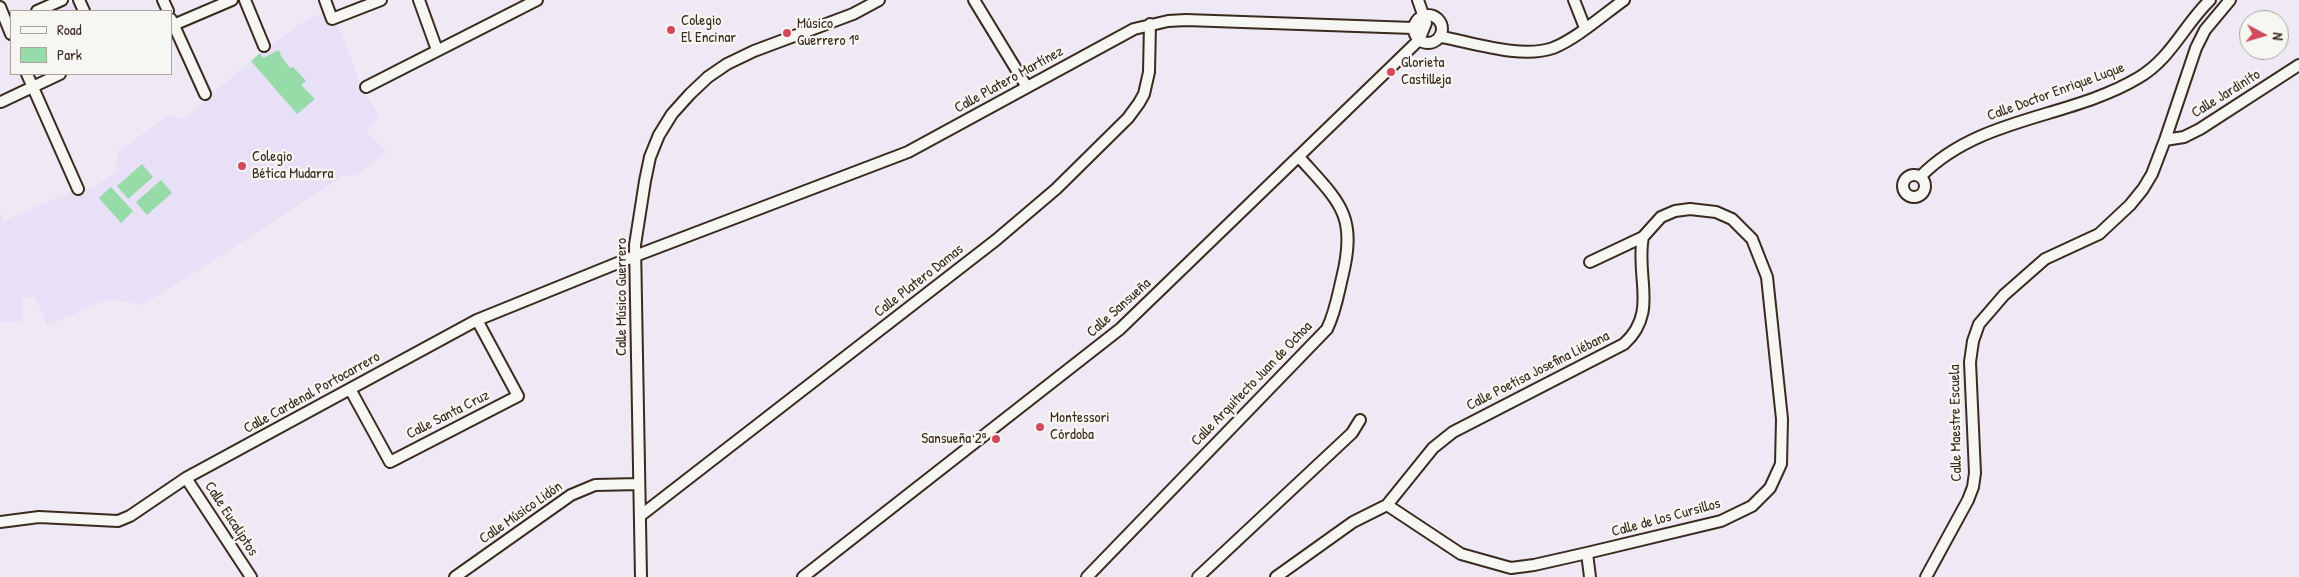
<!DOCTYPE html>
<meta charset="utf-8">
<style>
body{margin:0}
#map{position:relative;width:2299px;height:577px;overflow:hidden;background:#eee9f5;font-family:"Patrick Hand",sans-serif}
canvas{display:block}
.legend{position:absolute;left:10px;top:10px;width:162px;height:65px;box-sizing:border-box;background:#f6f6f2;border:1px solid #aba49d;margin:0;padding:6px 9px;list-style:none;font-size:15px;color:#3b2a1e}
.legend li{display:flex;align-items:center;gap:10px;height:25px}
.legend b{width:25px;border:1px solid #aba49d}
.north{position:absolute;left:2239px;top:10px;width:50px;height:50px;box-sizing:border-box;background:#f6f6f2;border:1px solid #aba49d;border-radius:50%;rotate:96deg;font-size:14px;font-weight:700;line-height:20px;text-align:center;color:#3b2a1e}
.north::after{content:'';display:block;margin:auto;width:18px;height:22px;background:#d1495b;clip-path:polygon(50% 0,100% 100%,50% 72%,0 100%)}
</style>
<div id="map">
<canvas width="2299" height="577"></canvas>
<ul class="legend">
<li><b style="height:6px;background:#f6f6f2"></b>Road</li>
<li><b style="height:14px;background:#96dba8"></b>Park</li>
</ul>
<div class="north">N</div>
</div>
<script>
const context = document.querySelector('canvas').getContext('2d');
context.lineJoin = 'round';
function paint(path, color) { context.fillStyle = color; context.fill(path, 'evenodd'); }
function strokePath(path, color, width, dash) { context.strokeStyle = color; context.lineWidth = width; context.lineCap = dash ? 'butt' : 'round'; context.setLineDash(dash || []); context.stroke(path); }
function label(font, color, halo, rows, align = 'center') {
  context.font = font + ' "Patrick Hand",sans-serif'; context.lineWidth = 4.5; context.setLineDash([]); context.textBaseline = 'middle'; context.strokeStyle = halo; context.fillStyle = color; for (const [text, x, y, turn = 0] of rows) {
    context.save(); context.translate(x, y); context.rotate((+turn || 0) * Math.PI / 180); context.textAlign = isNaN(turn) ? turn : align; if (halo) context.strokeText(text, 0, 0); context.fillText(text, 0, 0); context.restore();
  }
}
const built = new Path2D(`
 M76,3L79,11H55Z
 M324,12L330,26L337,23L364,92L380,117L366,131L386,152L356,176L344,175L202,268L142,305L110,299L47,325L35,297H22L23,323L0,321V212L4,221L78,189H92L118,171L116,162L119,151L169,115L181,119L191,113L246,65L298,25Z`);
const green = new Path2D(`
 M279,50L281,56L290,68L293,67L306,81L301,85L315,99L297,114L251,61L260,53L263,58Z
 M142,164L153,177L128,199L117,186Z
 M161,180L172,193L147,215L136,202Z
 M111,187L133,211L121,223L99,198Z`);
const minor = new Path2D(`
 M79,0L84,11
 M163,0L168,11
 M245,0L264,46
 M325,0L332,19L381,0
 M419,0L437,50
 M974,0L1027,87
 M1574,0L1585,28
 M0,7L11,34
 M37,11L62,0
 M1414 29a14 14 0 1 1 28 0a14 14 0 1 1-28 0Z
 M171,19L205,94
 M171,26L232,0
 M1442,37C1474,43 1522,59 1553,48C1576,39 1603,15 1624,0
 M27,74L78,189
 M366,87L537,0
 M1,102L60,74
 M2165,140L2184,137L2200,129L2299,65
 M1903 186a11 11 0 1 1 22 0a11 11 0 1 1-22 0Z
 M1921,176C1980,116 2069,119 2138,78C2171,59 2184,25 2210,0
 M350,389L390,462L518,396L477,320
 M186,478L251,577
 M1387,505L1461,554L1511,568L1534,565L1587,553L1721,521L1752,506L1770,488L1781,464L1782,419L1767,277L1752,239L1732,219L1716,212L1690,209L1675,211L1661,217L1643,237L1590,262
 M640,516L996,240L1056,189L1128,118L1139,103L1144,94L1149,72L1150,24
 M0,522L39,517L118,521L130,516L186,478L477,320L635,256L908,152L1134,29L1168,21L1186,20L1413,28
 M1587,553L1590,577
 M455,577L571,495L595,485L639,484
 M641,577L635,245L645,181L650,157L659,135L672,114L690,94L708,77L727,64L754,51L853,14L879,0
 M803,577L1120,329L1419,40L1426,23L1418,0
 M1087,577L1327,329C1335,313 1338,295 1342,278C1358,214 1339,202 1299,157
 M1198,577L1352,433L1360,420
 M1276,577L1353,522L1387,505L1433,448L1453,432L1624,344C1659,312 1635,277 1643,237
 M1926,577L1968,500L1973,487L1975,473L1970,362L1973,341L1979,324L2004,295L2045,259L2099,234L2130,205L2143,189L2152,174L2165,140L2196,48L2205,30L2230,0`);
const markers = [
 [671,30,5,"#d1495b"],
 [787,33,5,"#d1495b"],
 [1391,72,5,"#d1495b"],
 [242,166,5,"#d1495b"],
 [1040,427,5,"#d1495b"],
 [996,439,5,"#d1495b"]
];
const poiNames = [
 ["Colegio",681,21],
 ["El Encinar",681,38],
 ["Músico",797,24],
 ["Guerrero 1ª",797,41],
 ["Glorieta",1401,63],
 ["Castilleja",1401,80],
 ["Colegio",252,157],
 ["Bética Mudarra",252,174],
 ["Montessori",1050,418],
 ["Córdoba",1050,435],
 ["Sansueña 2ª",986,439,"right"]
];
const streetNames = [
 ["Calle Platero Martínez",1009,80,-29],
 ["Calle Doctor Enrique Luque",2056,92,-20],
 ["Calle Jardinito",2226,94,-32],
 ["Calle Platero Damas",919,281,-38],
 ["Calle Músico Guerrero",622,297,-90],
 ["Calle Sansueña",1119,308,-42],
 ["Calle Poetisa Josefina Liébana",1538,371,-27],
 ["Calle Arquitecto Juan de Ochoa",1252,384,-46],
 ["Calle Cardenal Portocarrero",312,393,-29],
 ["Calle Santa Cruz",448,415,-27],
 ["Calle Maestre Escuela",1956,423,-91],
 ["Calle Músico Lidón",521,513,-35],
 ["Calle de los Cursillos",1666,518,-15],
 ["Calle Eucaliptos",231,519,57]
];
paint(built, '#e8e0f7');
paint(green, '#96dba8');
strokePath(minor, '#3b2a1e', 14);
strokePath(minor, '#f6f6f2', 10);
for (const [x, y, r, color] of markers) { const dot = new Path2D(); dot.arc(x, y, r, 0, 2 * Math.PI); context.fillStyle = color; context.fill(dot); strokePath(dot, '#f6f6f2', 2); }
label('15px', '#3b2a1e', '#f6f6f2', poiNames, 'left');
label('15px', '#3b2a1e', '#f6f6f2', streetNames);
</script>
